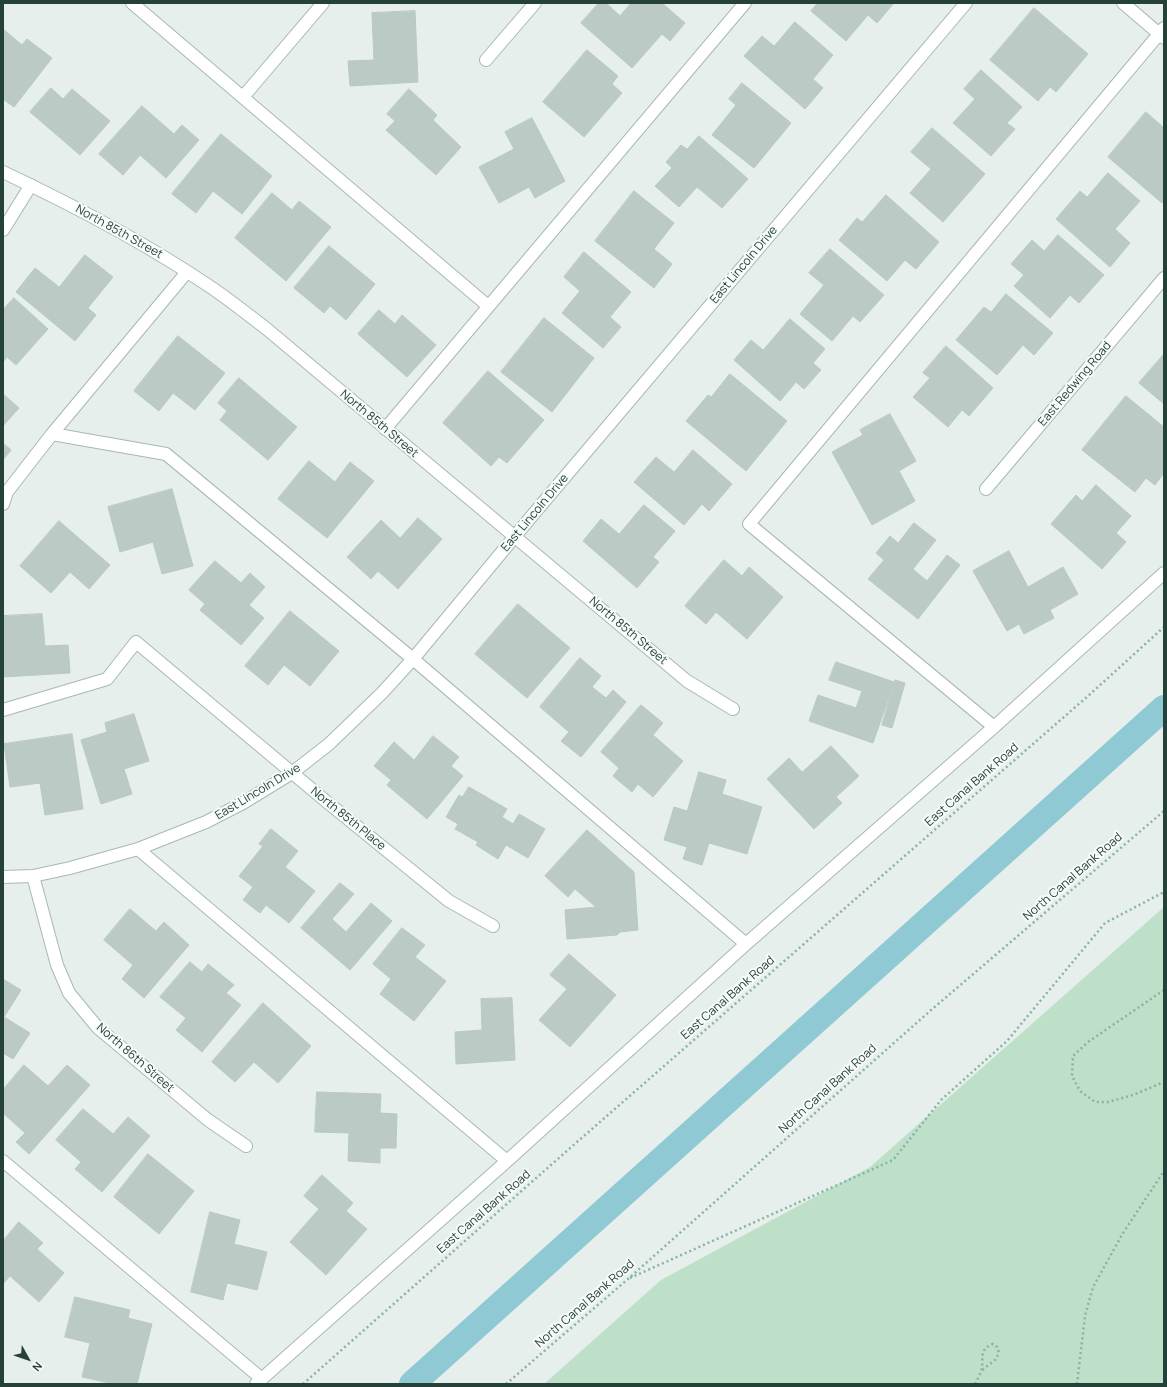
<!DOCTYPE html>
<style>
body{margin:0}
#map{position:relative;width:1167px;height:1387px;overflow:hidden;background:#e6efeb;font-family:Manrope,sans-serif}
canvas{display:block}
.frame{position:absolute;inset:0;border:4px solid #24423a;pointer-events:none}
.north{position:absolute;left:8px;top:1339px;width:40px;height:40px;-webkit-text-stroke:3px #f7fbf9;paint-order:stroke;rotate:130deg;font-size:11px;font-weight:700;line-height:16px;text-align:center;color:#24423a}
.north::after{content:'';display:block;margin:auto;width:14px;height:18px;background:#24423a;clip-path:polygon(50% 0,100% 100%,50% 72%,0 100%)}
</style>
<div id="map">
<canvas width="1167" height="1387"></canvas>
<div class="frame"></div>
<div class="north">N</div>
</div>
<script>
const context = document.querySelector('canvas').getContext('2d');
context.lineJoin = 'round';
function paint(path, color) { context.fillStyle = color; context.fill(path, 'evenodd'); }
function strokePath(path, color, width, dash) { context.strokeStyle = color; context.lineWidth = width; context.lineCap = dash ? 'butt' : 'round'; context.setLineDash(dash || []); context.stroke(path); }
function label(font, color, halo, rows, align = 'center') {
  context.font = font + ' Manrope,sans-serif'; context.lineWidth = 4; context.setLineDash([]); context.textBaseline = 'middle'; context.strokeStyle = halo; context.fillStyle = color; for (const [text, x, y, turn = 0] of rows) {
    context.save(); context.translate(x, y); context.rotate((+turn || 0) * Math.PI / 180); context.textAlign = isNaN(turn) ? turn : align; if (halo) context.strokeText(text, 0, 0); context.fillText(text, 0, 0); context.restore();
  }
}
const green = new Path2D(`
 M1164,907V1384H544L661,1280L870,1167Z`);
const canal = new Path2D(`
 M412,1384L1164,708`);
const building = new Path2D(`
 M599,3H606L620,16L631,3H662L685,23L670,41L662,34L632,68L581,23Z
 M818,3H894L877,23L868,15L846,41L811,11Z
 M1034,8L1088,54L1056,92L1050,87L1038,101L990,60Z
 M415,11L418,82L350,86L348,61L374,60L372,13Z
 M795,22L833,55L813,79L823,88L805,109L744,56L762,36L774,46Z
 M3,29L22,45L27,39L52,58L14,107L3,99Z
 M587,50L618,76L612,84L622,93L584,137L543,102Z
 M981,70L1022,107L1007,123L1015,129L991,156L953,123L975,99L964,89Z
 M742,83L791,123L754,168L712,135L736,105L729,99Z
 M51,88L63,99L72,89L110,121L80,155L30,112Z
 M409,89L437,115L433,120L461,147L436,175L386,130L395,121L387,114Z
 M142,106L174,134L182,125L199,140L166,178L140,155L123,175L99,154Z
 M1146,112L1164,128V201L1162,203L1108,157Z
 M532,118L565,181L535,198L529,187L499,203L479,167L514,149L505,132Z
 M932,128L985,174L943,222L910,193L931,169L911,152Z
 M221,134L272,176L242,214L213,191L196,213L172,194Z
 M699,136L748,179L722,208L697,187L679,207L655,186L672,168L666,162L681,145L687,149Z
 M1108,173L1140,201L1115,229L1130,243L1110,267L1056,219L1080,191L1087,197Z
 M634,191L674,223L654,249L672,264L654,288L595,241Z
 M272,193L292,210L299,201L331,227L286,281L235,238Z
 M886,195L939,242L916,269L905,260L887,281L839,240L857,218L862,222Z
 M1058,235L1104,275L1079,303L1070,295L1050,318L1014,286L1024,275L1011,264L1032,240L1044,251Z
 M329,246L375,284L346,320L330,306L324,313L294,288Z
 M830,249L884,295L860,322L853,316L832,341L800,314L824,285L809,273Z
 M584,252L631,292L610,317L621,327L603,348L562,313L580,291L564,277Z
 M85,255L113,277L88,308L96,315L75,341L16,292L35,268L59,287Z
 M1006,294L1053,333L1034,355L1023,345L997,375L956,340L984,307L991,312Z
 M14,298L48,329L16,365L7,357L3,362V310Z
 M379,310L395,324L402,315L436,345L407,377L358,334Z
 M544,318L594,358L552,412L501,372Z
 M790,319L825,349L813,363L821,370L804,389L796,382L780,401L734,360L751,340L763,350Z
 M178,336L225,373L195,410L173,393L159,411L134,391Z
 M946,346L993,388L969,416L962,410L948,427L913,397L930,378L923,373Z
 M1164,354V404L1139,383Z
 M488,371L544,420L507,463L499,457L491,466L443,423Z
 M730,374L787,421L746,471L686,421L708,395L711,397Z
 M239,378L297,427L268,460L220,420L227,411L218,403Z
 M3,394L19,408L3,426Z
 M1126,396L1164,427V473L1155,485L1146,478L1135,492L1082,450Z
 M890,414L916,461L899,471L915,501L872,525L832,452L863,435L860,430Z
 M3,443L11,450L3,460Z
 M693,450L732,484L709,511L702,504L684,525L634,482L656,457L674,472Z
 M309,461L335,482L350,462L374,481L327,538L278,499Z
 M1096,485L1131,516L1116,533L1126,542L1102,569L1051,524L1076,495L1082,501Z
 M172,489L193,566L162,574L153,542L120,552L108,507Z
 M644,505L675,531L653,557L659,562L637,588L583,541L601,519L619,534Z
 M418,518L442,539L398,589L378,571L371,579L347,557L381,520L400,538Z
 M59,521L110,565L89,589L70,572L51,593L20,566Z
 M914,523L936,540L913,569L927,581L947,555L960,565L918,619L868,579L884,560L876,553L890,536L898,543Z
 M1009,551L1028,587L1063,567L1078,594L1050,610L1054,618L1024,634L1019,624L1007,631L973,571Z
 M724,560L742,576L749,567L783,597L747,639L716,612L706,624L685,606Z
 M215,561L241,583L250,573L265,587L249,605L264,618L241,645L200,610L205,604L189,590Z
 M518,604L570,648L527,698L475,654Z
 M290,611L339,651L310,686L284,665L268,685L245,666Z
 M42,614L45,646L68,645L70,673L3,677V616Z
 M580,658L601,676L592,687L606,698L613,690L626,702L581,757L561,741L569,732L540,707Z
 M836,662L894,682L873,743L809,721L818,695L856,708L862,691L829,680Z
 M895,680L905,683L892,728L882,725Z
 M641,705L663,723L653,735L683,761L653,797L638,784L632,792L613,776L619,768L601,752Z
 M134,714L149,761L124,769L132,794L101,804L81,740L107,732L105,723Z
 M72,734L83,809L45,815L40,783L10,787L4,744Z
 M433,736L459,757L451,766L463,776L427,819L387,785L391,780L374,766L394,742L414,760Z
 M831,746L859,776L836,797L842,803L814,829L767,779L789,758L802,772Z
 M699,772L726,780L722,794L762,807L747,854L709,843L702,865L683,859L687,847L664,840L674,807L687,811Z
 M469,787L507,809L502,817L513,824L519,814L545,829L528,858L506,845L498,859L476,845L478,842L455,829L458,824L446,817L459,795L462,797Z
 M271,829L298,851L285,867L315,891L289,923L266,905L260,913L243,900L253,887L239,876L263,846L259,844Z
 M587,830L634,872L638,930L620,932L617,935L567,939L565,910L596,907L575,889L568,897L545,876Z
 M340,883L354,894L332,919L346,932L371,903L392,921L350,970L301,928Z
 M130,909L156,931L164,922L189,945L144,998L122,979L133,965L104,940Z
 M402,928L425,945L415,957L446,981L414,1021L380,994L391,979L373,964Z
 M569,954L616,995L570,1047L539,1020L567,989L550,975Z
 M190,962L202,972L208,964L234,985L226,993L241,1005L202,1052L176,1030L186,1018L160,997Z
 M3,979L21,990L4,1017L30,1033L13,1059L3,1053Z
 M512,998L515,1060L456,1064L455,1032L482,1030L481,999Z
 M263,1003L311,1046L278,1083L254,1062L235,1082L212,1062Z
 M24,1065L48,1086L67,1065L90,1085L29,1154L16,1142L25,1133L3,1113V1090Z
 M317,1092L381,1094L380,1113L397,1114L396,1148H380V1163L348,1161L349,1133L315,1132Z
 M83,1109L113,1134L128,1117L150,1136L102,1192L75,1169L81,1162L56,1140Z
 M148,1154L194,1191L159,1234L114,1197Z
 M322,1175L353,1203L346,1211L367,1229L326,1275L290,1242L319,1209L304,1196Z
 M210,1212L240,1220L234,1244L267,1252L257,1290L227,1283L223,1300L191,1292Z
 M19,1222L43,1243L37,1249L64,1273L39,1302L10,1276L3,1284V1241Z
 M75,1297L130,1310L128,1318L152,1324L137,1384H114L82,1377L90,1343L65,1337Z`);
const path = new Path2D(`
 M1164,990L1088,1042L1073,1056L1072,1076L1080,1091L1095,1102H1108L1133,1095L1164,1082
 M630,1278L893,1160L941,1100L1007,1041L1105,923L1164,892
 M303,1384L577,1142L1088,696L1164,627
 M506,1384L628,1279L930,1011L1164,811
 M975,1384C977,1380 979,1376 981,1372C985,1359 977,1350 993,1344L997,1347L999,1353L995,1360L981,1371
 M1077,1384L1085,1316L1093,1287L1123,1233L1164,1171`);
const minor = new Path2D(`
 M132,3L488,306
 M1123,3L1164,38
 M486,60L535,3
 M243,97L323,3
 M3,172C75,206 146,243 212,288C231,301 250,316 268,330L687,681L733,709
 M3,230L31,185
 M385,429L745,3
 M52,434L166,454L413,659L746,944
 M986,489L1164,278
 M3,504L7,492L52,434L187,272
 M3,710L107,679L136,642L327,802L449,901L493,926
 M994,727L749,524L1164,28
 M138,849L507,1161
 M33,876L57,965L69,993L98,1028L208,1120L246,1146
 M3,877L33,876L70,868L138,849L206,822L243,803L292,773L329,744L382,693L413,659L531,517L966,3
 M3,1161L262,1379
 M256,1384L507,1161L746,944L994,727L1164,573`);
const streetNames = [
 ["North 85th Street",119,232,29],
 ["East Lincoln Drive",744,265,-50],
 ["East Redwing Road",1075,384,-50],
 ["North 85th Street",379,424,40],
 ["East Lincoln Drive",535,513,-50],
 ["North 85th Street",628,631,40],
 ["East Canal Bank Road",972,785,-41],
 ["East Lincoln Drive",258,792,-31],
 ["North 85th Place",348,819,39],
 ["North Canal Bank Road",1073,877,-41],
 ["East Canal Bank Road",728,998,-41],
 ["North 86th Street",135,1058,41],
 ["North Canal Bank Road",828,1089,-42],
 ["East Canal Bank Road",484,1212,-41],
 ["North Canal Bank Road",585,1304,-41]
];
paint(green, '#bfe0c8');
strokePath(canal, '#8ec9d4', 26);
paint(building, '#bbcac4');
strokePath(building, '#b8c9c2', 1);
strokePath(minor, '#a8b8b2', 14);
strokePath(path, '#86b3a5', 2.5, [2, 3]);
strokePath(minor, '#fff', 12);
label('12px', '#24423a', '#f7fbf9', streetNames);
</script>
